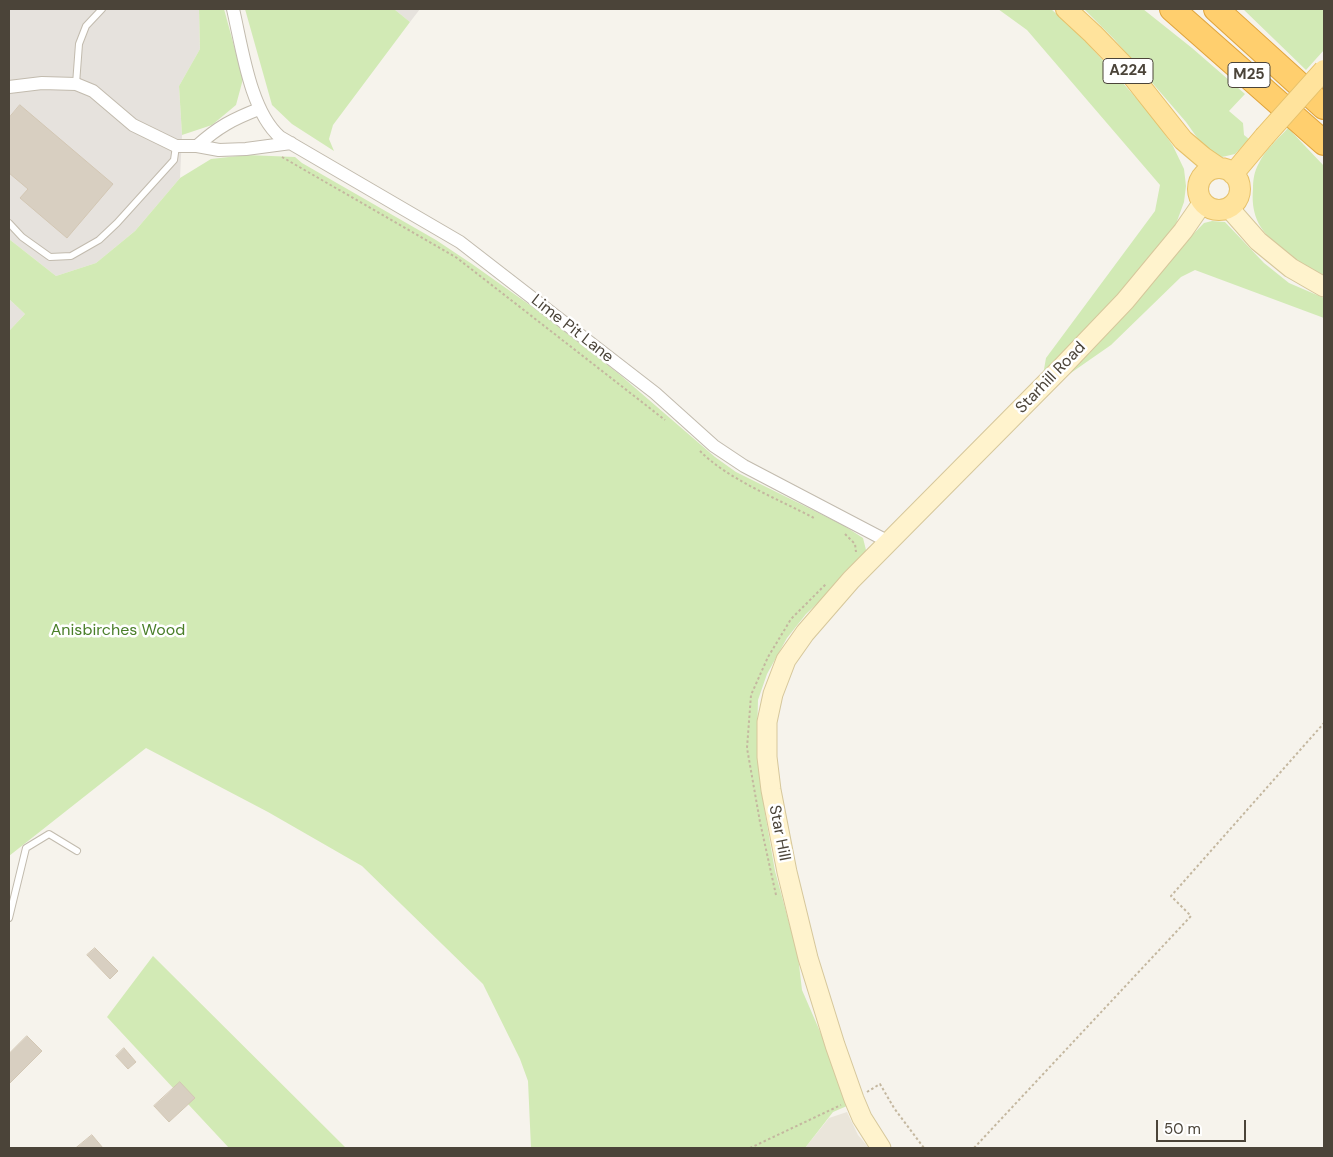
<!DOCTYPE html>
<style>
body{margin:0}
#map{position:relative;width:1333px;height:1157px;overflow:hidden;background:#f6f3ec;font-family:"DM Sans",sans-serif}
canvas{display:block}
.frame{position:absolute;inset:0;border:10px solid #4b4439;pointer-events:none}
.scale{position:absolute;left:1156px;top:1120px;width:90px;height:22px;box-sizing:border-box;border:2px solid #4b4439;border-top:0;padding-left:6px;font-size:15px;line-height:18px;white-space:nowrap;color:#4b4439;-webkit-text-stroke:4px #fff;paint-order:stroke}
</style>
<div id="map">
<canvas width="1333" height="1157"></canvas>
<div class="frame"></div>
<div class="scale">50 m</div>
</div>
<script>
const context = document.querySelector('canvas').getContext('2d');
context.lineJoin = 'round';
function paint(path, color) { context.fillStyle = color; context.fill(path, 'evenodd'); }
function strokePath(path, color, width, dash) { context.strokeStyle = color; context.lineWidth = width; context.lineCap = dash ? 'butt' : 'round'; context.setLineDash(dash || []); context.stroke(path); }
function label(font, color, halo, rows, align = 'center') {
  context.font = font + ' "DM Sans",sans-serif'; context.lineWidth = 5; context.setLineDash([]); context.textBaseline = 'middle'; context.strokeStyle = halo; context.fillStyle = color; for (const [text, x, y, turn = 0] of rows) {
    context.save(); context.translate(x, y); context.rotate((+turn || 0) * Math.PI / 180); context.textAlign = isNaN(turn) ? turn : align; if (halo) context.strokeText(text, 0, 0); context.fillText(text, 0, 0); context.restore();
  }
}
const residential = new Path2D(`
 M847,1112L858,1135L869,1148H805L829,1118Z`);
const industrial = new Path2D(`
 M9,9H199L200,49L179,86L182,135L180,178L135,231L96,263L56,276L9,239Z
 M394,9H420L410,22Z
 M9,299L25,314L9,331Z`);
const green = new Path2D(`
 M199,9H224L243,79L236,105L212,125L182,135L179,86L200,49Z
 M245,9H394L410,22L333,125L329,139L334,151L292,124L272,105Z
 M998,9H1051L1081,36L1153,117L1173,146L1184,169L1186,186L1184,202L1176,224L1094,323L1043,375L1046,358L1155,211L1160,185L1027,30Z
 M1084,9H1143L1192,48L1245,94L1229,111L1243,123L1244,135L1249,139L1235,154L1222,157L1208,153L1186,122L1142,71L1114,39Z
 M1243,9H1324V50L1306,70Z
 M1288,128L1324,166V275C1302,265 1266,242 1257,220C1253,210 1252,200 1253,189C1253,180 1254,172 1259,163C1265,150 1278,139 1288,128Z
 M247,155L295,157L302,163L436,240L472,264L541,313L619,374L715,457L736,472L843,525L863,538L866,550L861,562L806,614L787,638L767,674L758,700L757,739L765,813L775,871L798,956L802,990L828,1050L847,1106L833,1112L805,1148H531L528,1081L520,1059L483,984L362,866L268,812L146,748L9,856V331L25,314L9,299V239L56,276L96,263L135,231L180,178L211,159Z
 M1212,221L1225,222L1264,263L1289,283L1324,298V318L1195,270L1181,277L1111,345L1055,384L1172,256L1204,223Z
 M153,956L346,1148H229L107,1017Z`);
const building = new Path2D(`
 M20,105L113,184L67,238L20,198L28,189L9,173V118Z
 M95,948L118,971L110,979L87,955Z
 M27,1036L42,1051L9,1084V1054Z
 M124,1048L136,1062L128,1069L116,1056Z
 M180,1082L195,1098L169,1122L154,1106Z
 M92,1135L103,1148H76Z`);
const path = new Path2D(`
 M282,157L457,258L665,420
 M700,451C727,479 780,500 814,518
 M845,534L855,544L856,552
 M776,895L760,822L747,748L751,695L768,657L791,619L827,583
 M867,1092L880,1084L894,1108L924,1148
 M750,1148L841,1105
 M974,1148L1191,916L1171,896L1324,723`);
const lane = new Path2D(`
 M76,84L79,44L86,26L102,9
 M9,223L22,237L50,257L71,256L99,240L117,223L174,160L176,146
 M9,918L26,848L49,834L77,851`);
const street = new Path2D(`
 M233,9C242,47 250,111 280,137L460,242L655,393L714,446L744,466L889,542
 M9,87L42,83L76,84L93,91L133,125L176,146H197L219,150L246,149L291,143
 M197,146C218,127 233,119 259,109`);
const secondary = new Path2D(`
 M1229,208L1258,241L1291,268L1324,287
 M881,1148L862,1118L854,1099L835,1045L808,958L787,872L771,790L767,757V722L773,694L786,660L805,633L851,580L1063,366L1125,301L1183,231L1199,208L1203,204`);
const primary = new Path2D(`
 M1066,9L1093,34L1126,68L1183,140L1203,157L1219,168
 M1198 189a21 21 0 1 1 42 0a21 21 0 1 1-42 0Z
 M1233,174L1264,137`);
const highway = new Path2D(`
 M1172,9L1324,143
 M1216,9L1324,107`);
const primaryBridge = new Path2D(`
 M1264,137L1324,70`);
const shields = [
 [1128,71,50],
 [1249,75,42]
];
const shieldNames = [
 ["A224",1128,71],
 ["M25",1249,75]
];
const streetNames = [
 ["Lime Pit Lane",572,329,38],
 ["Starhill Road",1051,378,-46],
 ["Star Hill",779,833,79]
];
const parkNames = [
 ["Anisbirches Wood",118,631]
];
paint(residential, '#eae5da');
paint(industrial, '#e6e2dd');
paint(green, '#d2eab5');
paint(building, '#d8cfc1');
strokePath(building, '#d3c7b4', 1);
strokePath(lane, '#c2bbae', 8);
strokePath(street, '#c2bbae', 14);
strokePath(secondary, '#d6c79b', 21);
strokePath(primary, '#e6c16a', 22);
strokePath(highway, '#e0a43c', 26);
strokePath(path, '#c4b79f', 2, [2.5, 2.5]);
strokePath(lane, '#fff', 6);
strokePath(street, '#fff', 12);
strokePath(secondary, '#fff3cd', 19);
strokePath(primary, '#ffe39c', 20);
strokePath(highway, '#ffcf6e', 24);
strokePath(primaryBridge, '#e6c16a', 22, []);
strokePath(primaryBridge, '#ffe39c', 20);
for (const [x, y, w] of shields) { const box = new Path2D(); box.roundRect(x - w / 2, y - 12.5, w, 25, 4); context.fillStyle = '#fff'; context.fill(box); strokePath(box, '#4b4439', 1); }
label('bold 15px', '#4b4439', null, shieldNames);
label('16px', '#4b4439', '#fff', streetNames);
label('16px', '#4a7f2a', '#fff', parkNames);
</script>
